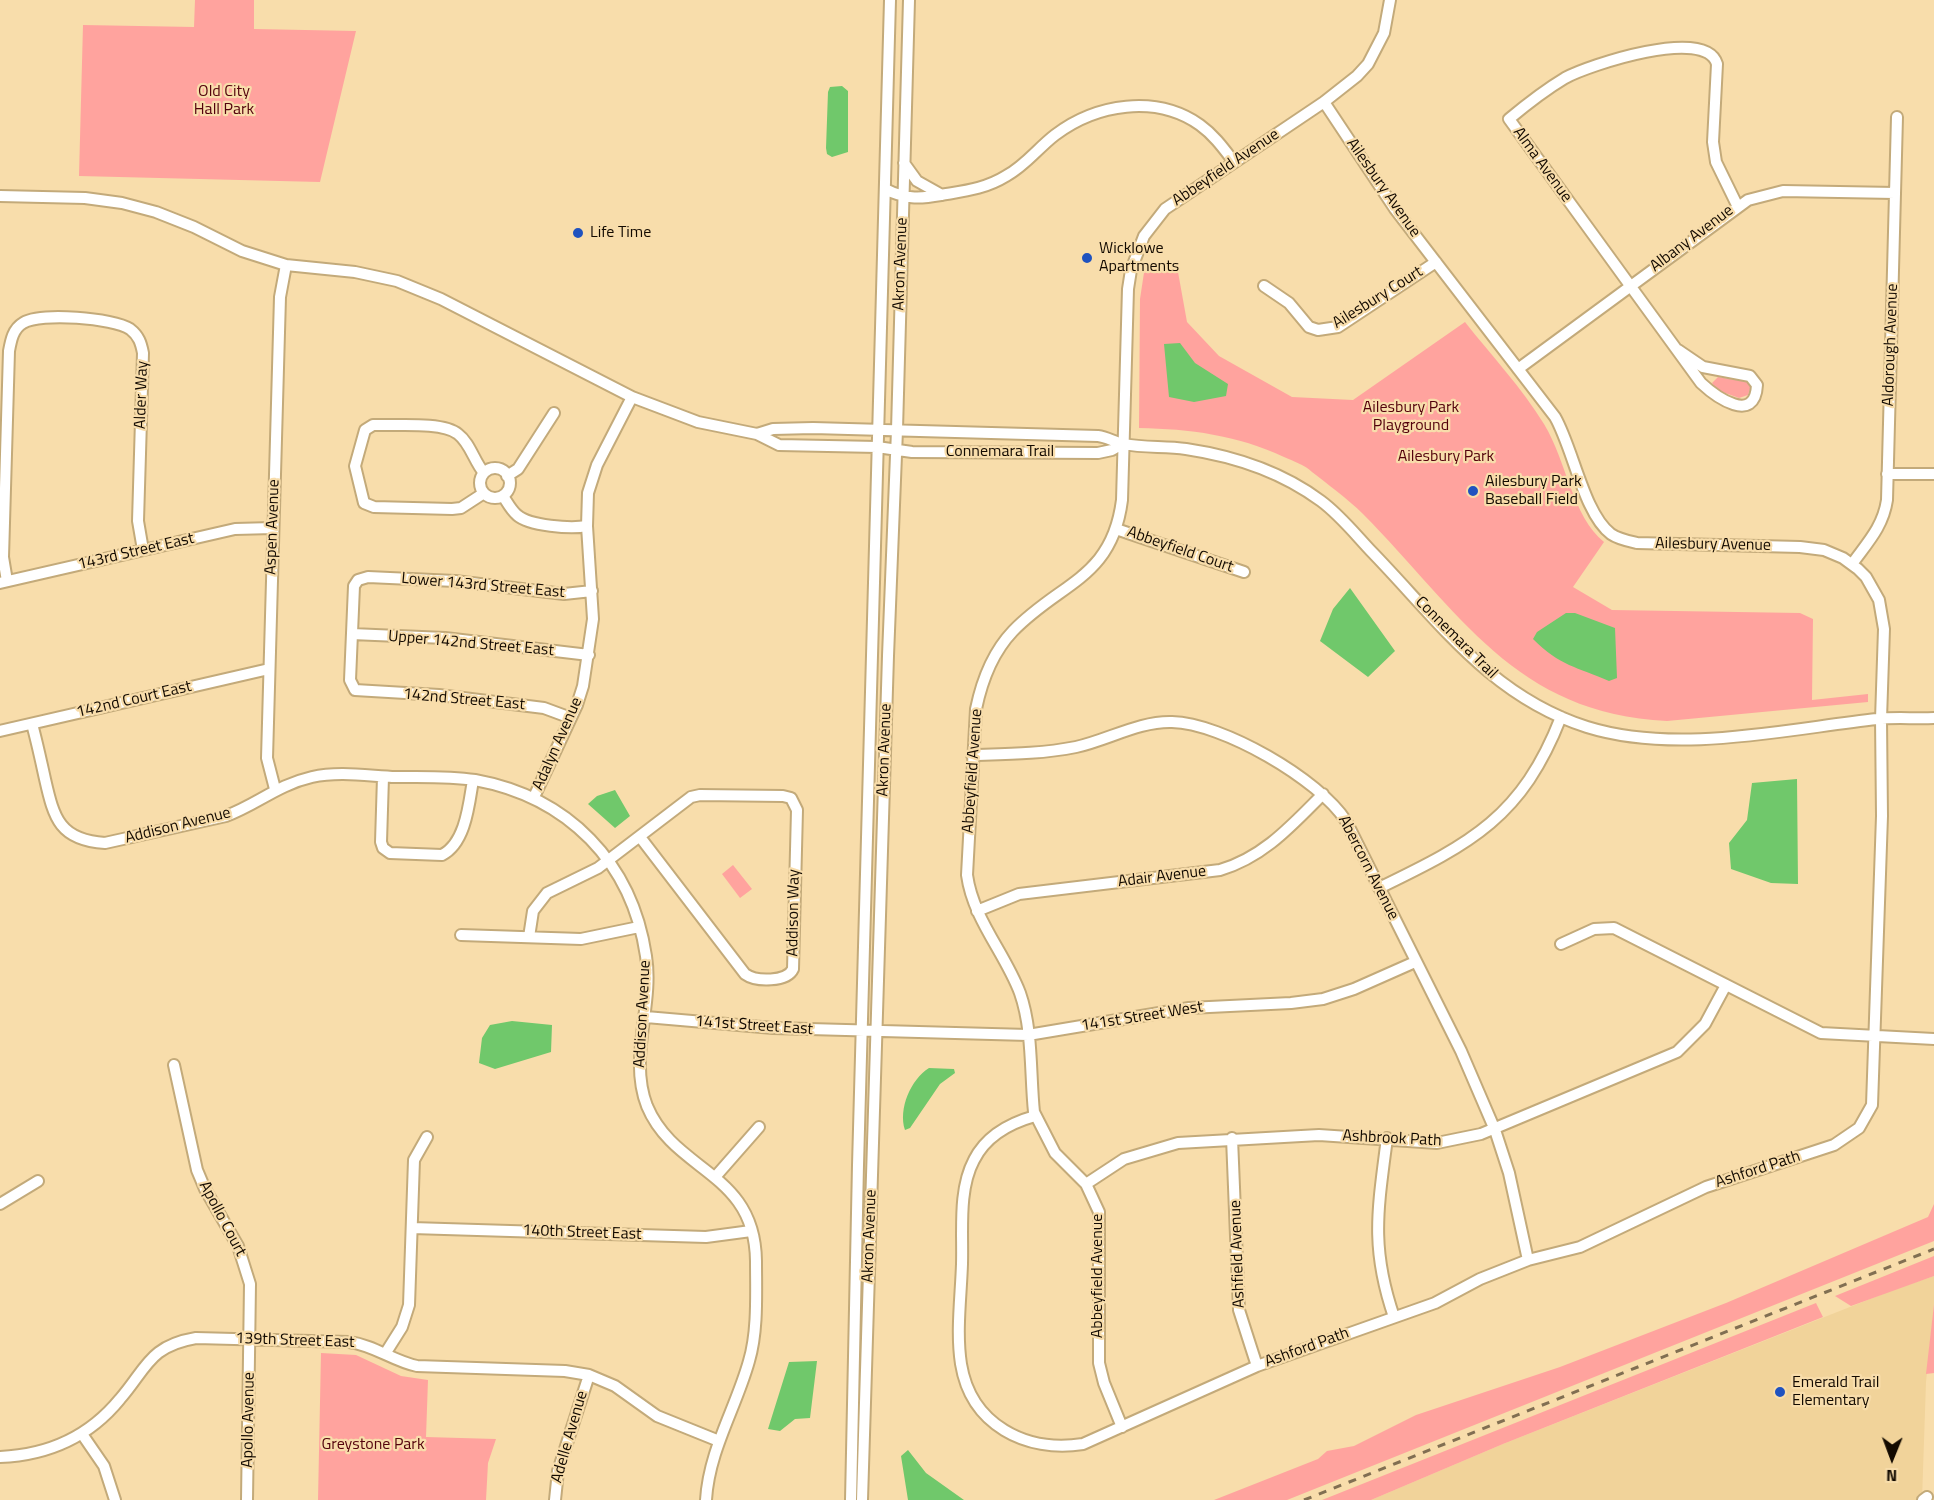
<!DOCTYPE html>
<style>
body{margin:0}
#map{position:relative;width:1934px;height:1500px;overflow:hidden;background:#f8ddab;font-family:"Titillium Web",sans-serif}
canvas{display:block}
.north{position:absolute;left:1862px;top:1428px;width:60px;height:60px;-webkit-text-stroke:4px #f8ddab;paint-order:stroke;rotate:181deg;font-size:16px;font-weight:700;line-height:24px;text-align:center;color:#130a00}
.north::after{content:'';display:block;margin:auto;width:21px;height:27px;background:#130a00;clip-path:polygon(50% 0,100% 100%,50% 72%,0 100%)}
</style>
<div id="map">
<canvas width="1934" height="1500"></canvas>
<div class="north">N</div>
</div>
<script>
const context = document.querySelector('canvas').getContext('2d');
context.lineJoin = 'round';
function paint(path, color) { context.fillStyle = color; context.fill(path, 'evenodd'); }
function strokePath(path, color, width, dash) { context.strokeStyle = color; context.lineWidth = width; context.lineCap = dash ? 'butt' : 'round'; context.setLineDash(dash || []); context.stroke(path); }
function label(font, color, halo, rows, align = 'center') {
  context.font = font + ' "Titillium Web",sans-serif'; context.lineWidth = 4.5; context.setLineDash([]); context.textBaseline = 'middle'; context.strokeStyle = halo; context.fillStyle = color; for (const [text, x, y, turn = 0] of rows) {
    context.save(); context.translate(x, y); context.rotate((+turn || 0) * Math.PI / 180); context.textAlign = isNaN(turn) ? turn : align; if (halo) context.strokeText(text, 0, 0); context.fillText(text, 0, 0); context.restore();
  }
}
const built = new Path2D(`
 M1934,1276V1304L1926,1382L1922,1500H1371L1503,1444L1898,1288Z`);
const green = new Path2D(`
 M195,0H254V29L356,31L320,182L79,176L83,25L194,27Z
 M1145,266L1178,272L1187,322L1219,356L1292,397L1353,400L1465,322C1491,355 1522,388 1544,424C1567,462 1572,516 1604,542L1573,587L1612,610L1800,613L1813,619L1812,700L1868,694V702L1667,721C1515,714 1459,611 1363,514C1348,499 1326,483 1312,472C1305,465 1293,461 1284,457C1237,435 1190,429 1139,428L1140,299Z
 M1718,377L1748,382L1751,386L1748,395L1739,398L1717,390L1712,383Z
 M733,865L752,889L740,898L722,874Z
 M1934,1204V1241L1287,1500H1214L1318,1459L1327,1451L1354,1446L1416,1415L1560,1367L1726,1303L1928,1217Z
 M1934,1256V1276L1851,1306L1835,1296Z
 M1816,1303L1823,1317L1503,1444L1371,1500H1322Z
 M1934,1304V1373L1926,1374Z
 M321,1353L356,1355L401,1376L428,1380L426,1437L496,1439L488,1463L486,1500H318Z`);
const water = new Path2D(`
 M842,86L848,91V152L832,157L827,154L826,148L828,92L830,87Z
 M1180,343L1195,363L1228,384L1226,396L1194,402L1169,397L1164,344Z
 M1350,588L1395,651L1368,677L1320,641L1333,609Z
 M1566,613H1575L1615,628L1617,678L1609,681C1577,667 1560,666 1533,639L1537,632Z
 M1797,779L1798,884L1771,883L1731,869L1729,843L1747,820L1752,783Z
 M615,790L630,816L615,828L588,804L597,796Z
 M512,1021L552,1025L551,1052L495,1069L479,1063L482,1038L490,1025Z
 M929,1068L954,1069L955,1073L940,1084L910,1128L905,1130C898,1109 911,1079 929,1068Z
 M817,1361L810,1418L795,1419L780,1431L768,1429L789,1362Z
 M908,1450L926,1473L964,1500H908L901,1456Z`);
const minor = new Path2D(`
 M904,163L917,181L942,195
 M885,189C905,199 918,199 941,195C964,191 985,189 1006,176C1025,166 1038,148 1055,135C1096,104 1156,94 1200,125C1214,135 1224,149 1234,162
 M0,196L85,198L122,203L156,212L194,227L242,251L286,265L355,272L397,281L441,299L632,397L698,422L757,434L779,445L877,447L912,452L1098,453L1112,450L1122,444
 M1264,286L1289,303L1309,327L1318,330L1338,327L1436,262
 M1678,350L1703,367L1750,376L1757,385C1755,425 1716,397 1701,383L1509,119C1527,104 1545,90 1565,78C1589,65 1706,26 1717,64L1713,142L1716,162L1737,205
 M1518,369L1748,200L1783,191L1895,193
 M757,434L773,429L813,428L1098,436C1108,437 1115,443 1124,444C1144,448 1165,446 1186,449C1233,456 1282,472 1321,501C1340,515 1355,534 1371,551C1439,621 1490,696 1587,727C1677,755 1786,729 1877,719C1896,717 1915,719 1934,718
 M480 483a15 15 0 1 1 30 0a15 15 0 1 1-30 0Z
 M1887,474H1934
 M507,476L518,469L554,413
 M484,493L461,508L452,509L374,507L364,503L355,466L365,430L373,425C393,426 443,421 458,434C470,443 474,461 484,473
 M503,496C507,502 511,510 517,515C529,526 571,529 587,526
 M1116,529L1244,572
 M1852,564C1867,543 1883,527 1887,500L1897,117
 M7,581L3,557L9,351C11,340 13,329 23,323C41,312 113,318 130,329C139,336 141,343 143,353L138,521L143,550
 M0,583L235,529L273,528
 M352,634L445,638L589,655
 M571,718L544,708L439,695L355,690L350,680L354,586L358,580L368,577L455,581L564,594L592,591
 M32,724C37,742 41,761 45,779C54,819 60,840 105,843L226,816C258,804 277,785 312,777C339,771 369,776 396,777C422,777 449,776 475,780C568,797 632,862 646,956C654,1006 628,1057 647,1106C675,1173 755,1171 756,1261C756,1293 758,1331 749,1361C736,1408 709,1450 706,1500
 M0,731L269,669
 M972,755C1007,754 1041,754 1076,747C1108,740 1139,721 1172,722C1222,723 1319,779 1346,821L1461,1051L1495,1130L1509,1173L1528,1260
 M383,777L381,842L383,848L390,853L442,855C466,843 469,803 473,780
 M275,789L267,758L280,297L286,265
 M534,797L577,705L583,686L593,619L587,526L588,493L597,465L632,397
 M1379,888C1472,843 1522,817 1561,717
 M977,911L1019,894L1220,870C1264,857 1292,825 1323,794
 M461,935L581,939L639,927
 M529,937L533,911L547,893L598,868L691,797L700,795L783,796L791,798L797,810L793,969C787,982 756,982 745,974L640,837
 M1561,944L1594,929L1614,928L1821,1033L1934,1039
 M646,1017L773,1028L1028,1035L1189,1008L1291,1003L1323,999L1354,989L1415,962
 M174,1065L197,1170L205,1189L238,1246L250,1284L247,1500
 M1035,1116C1010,1123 986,1136 974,1160C958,1190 963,1231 962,1264C961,1296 956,1332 961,1364C971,1425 1026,1453 1083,1444L1257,1366L1435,1303L1480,1279L1528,1260L1580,1247L1706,1187L1834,1145L1859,1128L1872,1105L1882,816L1881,719L1884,629L1879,600L1866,577L1858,569L1843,558L1824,550L1800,547L1637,543C1628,541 1618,539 1611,534C1584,514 1573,448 1555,417L1395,209L1324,102
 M1232,1138L1239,1310L1257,1366
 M1387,1138C1378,1209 1370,1247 1394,1317
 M716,1176L759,1127
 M1086,1184L1124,1159L1178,1143L1319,1135L1437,1143L1481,1134L1677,1052L1705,1024L1726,985
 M0,1204L38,1181
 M412,1228L706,1237L751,1231
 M385,1354L402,1327L409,1305L414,1160L427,1137
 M1122,1427L1104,1383L1099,1363V1212L1086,1184L1055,1153L1034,1112C1030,1074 1033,1030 1020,993C1005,953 973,919 967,875L976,709C982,680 992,653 1013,631C1060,582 1112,579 1122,500L1128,289L1131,270L1144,236L1165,209L1324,102L1357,76L1368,64L1384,33L1390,0
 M82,1434L104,1466L115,1500
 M0,1457C48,1455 89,1437 120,1399C147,1368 149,1346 196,1338L349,1342C374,1345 393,1361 417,1366L565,1371L589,1375L615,1386L657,1416L719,1441
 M555,1500L558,1471L589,1375
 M851,1500L858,1165L890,0
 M862,1500L888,656L897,430L909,0
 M1923,1500L1927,1497`);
const rail = new Path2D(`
 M1304,1500L1934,1249`);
const markers = [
 [578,233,6,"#1f52bf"],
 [1087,258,6,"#1f52bf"],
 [1473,491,6,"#1f52bf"],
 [1780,1392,6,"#1f52bf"]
];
const parkNames = [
 ["Old City",224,92],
 ["Hall Park",224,110],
 ["Ailesbury Park",1411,408],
 ["Playground",1411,426],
 ["Ailesbury Park",1446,457],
 ["Greystone Park",373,1445]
];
const streetNames = [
 ["Alma Avenue",1542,165,54],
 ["Abbeyfield Avenue",1226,168,-34],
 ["Ailesbury Avenue",1383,188,55],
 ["Albany Avenue",1692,239,-37],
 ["Akron Avenue",901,264,-88],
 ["Ailesbury Court",1378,298,-32],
 ["Aldorough Avenue",1891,345,-88],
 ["Alder Way",142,395,-88],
 ["Connemara Trail",1000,452],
 ["Aspen Avenue",273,527,-88],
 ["Ailesbury Avenue",1713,545,1],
 ["Abbeyfield Court",1180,550,19],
 ["143rd Street East",136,552,-13],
 ["Lower 143rd Street East",483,586,5],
 ["Connemara Trail",1456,638,45],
 ["Upper 142nd Street East",471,644,5],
 ["142nd Court East",134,700,-13],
 ["142nd Street East",464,700,5],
 ["Adalyn Avenue",558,744,-66],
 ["Akron Avenue",885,750,-88],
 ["Abbeyfield Avenue",973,771,-86],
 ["Addison Avenue",178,826,-14],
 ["Abercorn Avenue",1368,868,63],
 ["Adair Avenue",1162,877,-7],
 ["Addison Way",794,913,-89],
 ["Addison Avenue",643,1014,-87],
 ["141st Street West",1142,1017,-9],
 ["141st Street East",754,1026,4],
 ["Ashbrook Path",1392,1139,3],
 ["Ashford Path",1758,1170,-18],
 ["Apollo Court",222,1219,62],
 ["140th Street East",582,1233,2],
 ["Akron Avenue",870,1236,-88],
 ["Ashfield Avenue",1238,1254,-92],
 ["Abbeyfield Avenue",1098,1276,-90],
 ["139th Street East",295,1341,2],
 ["Ashford Path",1307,1348,-20],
 ["Apollo Avenue",249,1420,-89],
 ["Adelle Avenue",570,1437,-74]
];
const poiNames = [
 ["Life Time",590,233],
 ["Wicklowe",1099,249],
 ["Apartments",1099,267],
 ["Ailesbury Park",1485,482],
 ["Baseball Field",1485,500],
 ["Emerald Trail",1792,1383],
 ["Elementary",1792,1401]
];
paint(built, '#f1d39a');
paint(green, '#ffa39e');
paint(water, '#70c86b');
strokePath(minor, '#c3aa7a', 14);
strokePath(minor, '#fff', 10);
strokePath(rail, '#816f52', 3, [8, 8]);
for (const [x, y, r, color] of markers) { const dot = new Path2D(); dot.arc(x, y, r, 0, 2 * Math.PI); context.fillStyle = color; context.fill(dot); strokePath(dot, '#f8ddab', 2); }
label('16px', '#53020c', '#f8ddab', parkNames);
label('16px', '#130a00', '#f8ddab', streetNames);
label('16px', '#130a00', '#f8ddab', poiNames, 'left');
</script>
